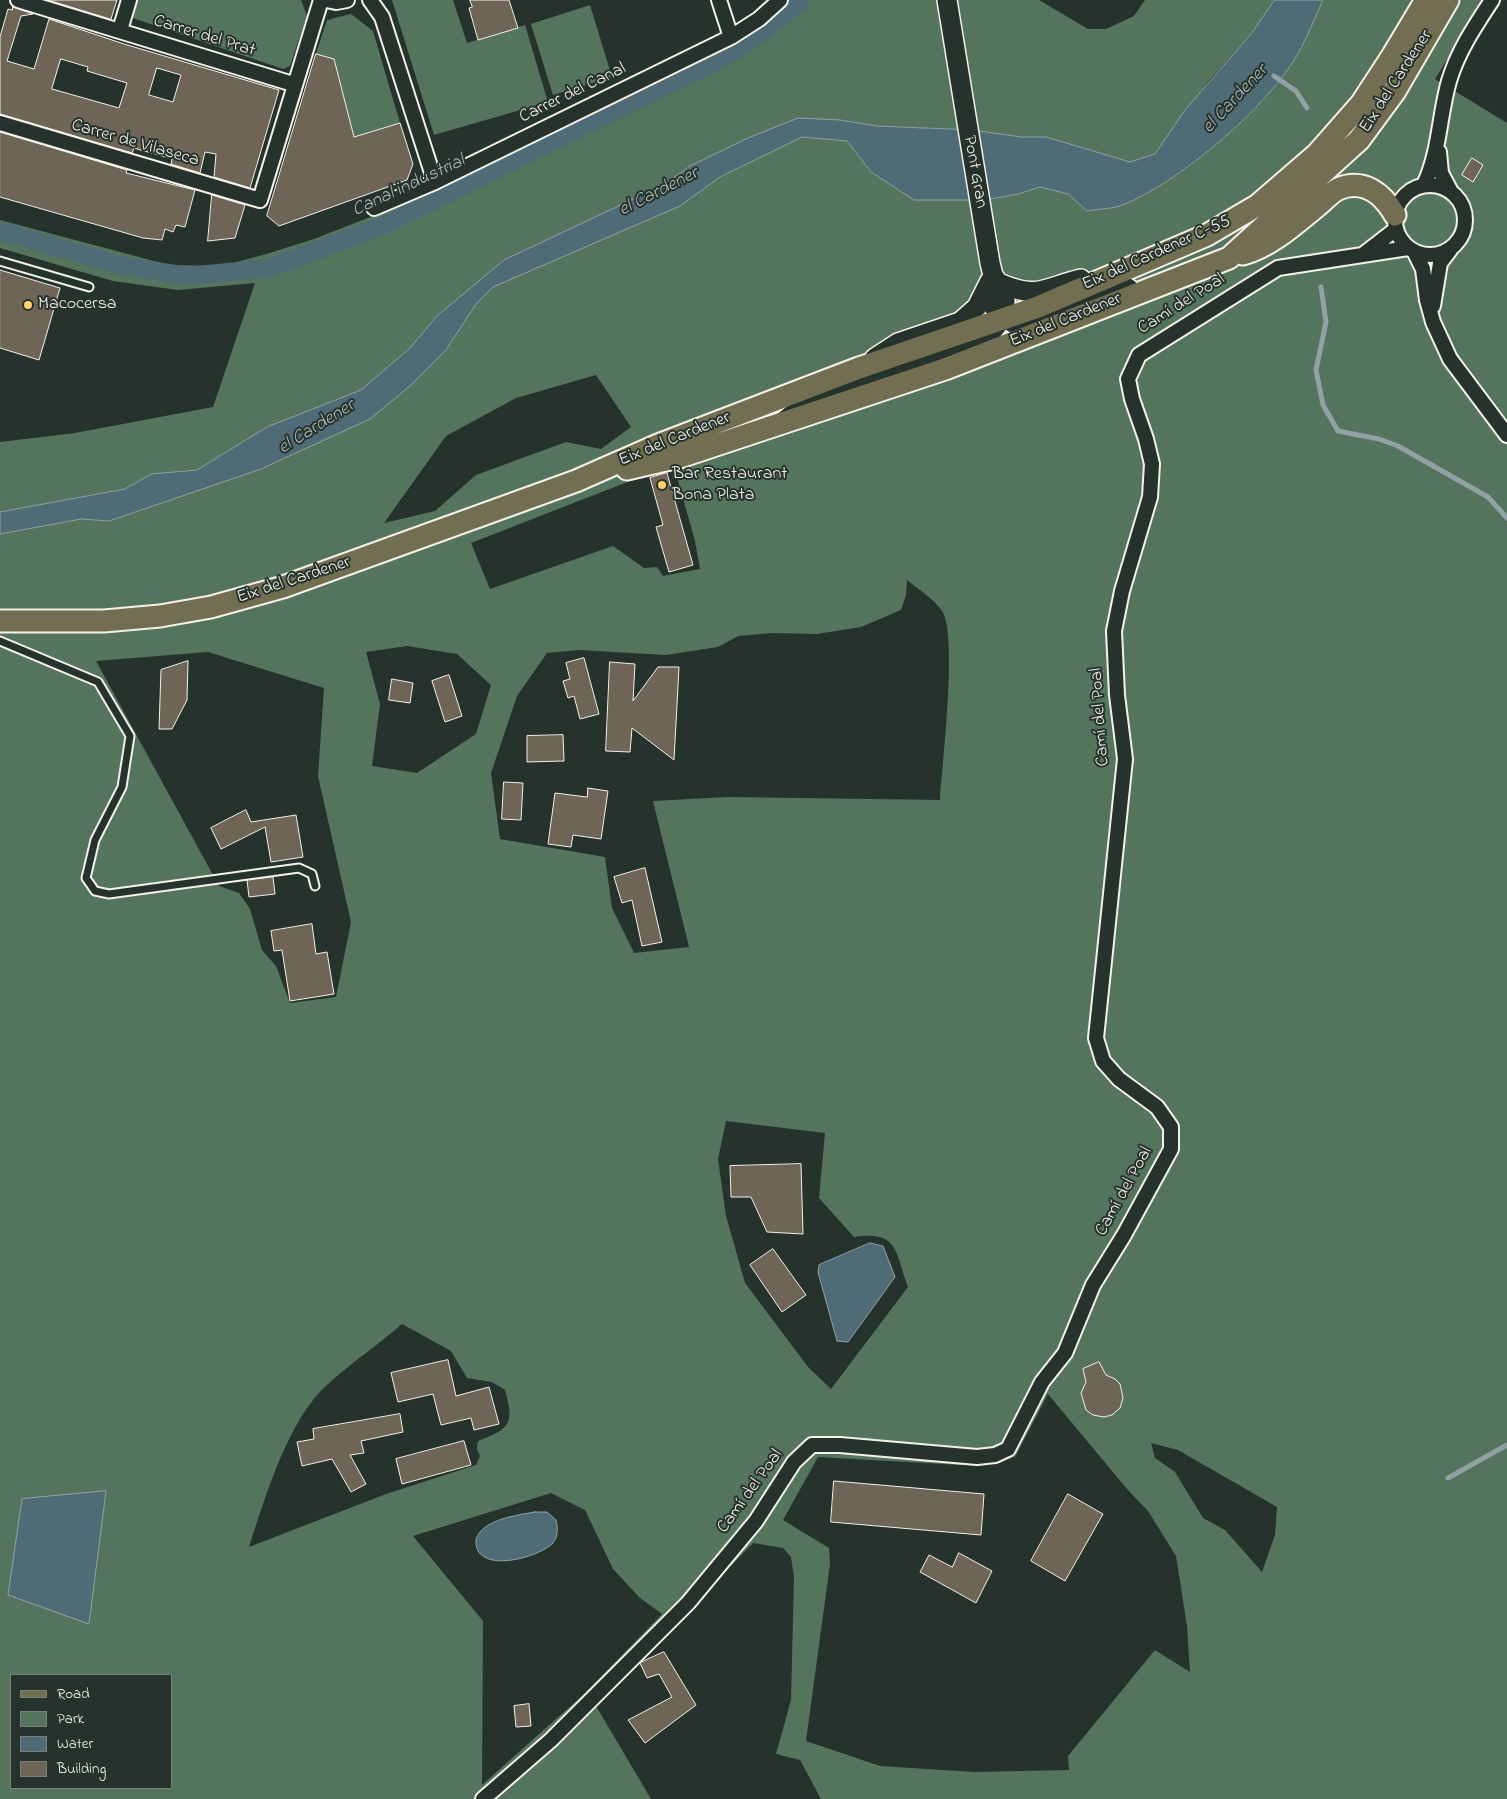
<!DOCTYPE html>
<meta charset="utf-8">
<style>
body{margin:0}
#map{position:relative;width:1507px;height:1799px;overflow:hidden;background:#26332d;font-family:"Indie Flower",sans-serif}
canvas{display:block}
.legend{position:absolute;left:10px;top:1674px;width:162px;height:115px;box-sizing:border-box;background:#26332d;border:1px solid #787f78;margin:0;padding:6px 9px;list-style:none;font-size:15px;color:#f4f1e8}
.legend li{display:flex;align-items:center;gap:10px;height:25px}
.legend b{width:25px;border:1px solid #787f78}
</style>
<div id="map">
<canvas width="1507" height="1799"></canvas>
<ul class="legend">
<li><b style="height:6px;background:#726e52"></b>Road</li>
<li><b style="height:14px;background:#55745d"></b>Park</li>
<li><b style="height:14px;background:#4f6c76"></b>Water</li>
<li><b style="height:14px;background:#6e6557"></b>Building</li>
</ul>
</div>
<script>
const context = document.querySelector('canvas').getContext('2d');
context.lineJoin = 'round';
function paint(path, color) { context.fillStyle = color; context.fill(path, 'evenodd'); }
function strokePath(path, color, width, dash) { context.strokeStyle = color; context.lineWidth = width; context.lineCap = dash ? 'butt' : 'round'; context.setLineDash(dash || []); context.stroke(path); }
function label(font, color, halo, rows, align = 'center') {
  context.font = font + ' "Indie Flower",sans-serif'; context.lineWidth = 4; context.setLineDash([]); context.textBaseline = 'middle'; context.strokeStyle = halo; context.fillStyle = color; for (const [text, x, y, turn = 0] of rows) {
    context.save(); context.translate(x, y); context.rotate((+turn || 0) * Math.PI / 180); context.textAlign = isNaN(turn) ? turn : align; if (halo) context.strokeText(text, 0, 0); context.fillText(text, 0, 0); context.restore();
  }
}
const green = new Path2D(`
 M132,0H301L307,16L290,66L283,69L127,16Z
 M392,0H453L467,43L525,25L548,102L434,135Z
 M793,0H1039L1088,29H1106L1134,16L1145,0H1275L1251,34L1208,82L1155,154L1130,162L1046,137H1021L972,130L877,126L840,120L690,166L665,184L504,260L437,316L410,348L361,390L267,427L197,470L151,474L125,489L0,512V442L75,433L213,407L255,283L178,290L113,281L0,248V220L169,265L221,266L263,255L314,239L439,190L597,115L706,61L765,25Z
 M1323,0H1484L1435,79L1507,123V1799H821L800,1760L776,1754L791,1700L794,1577L791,1557L783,1548L753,1543L596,1706L651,1799H0V534L81,519L109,521L261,469L290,456L446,350L476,304L493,287L680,206L720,177L802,137L847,141L871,172L914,200H985L1018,194L1040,187L1068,194L1087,211C1099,209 1114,209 1125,204C1179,182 1252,119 1286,72C1302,51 1312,23 1323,0ZM596,375L631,427L601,449L566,442L476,475L435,511L384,523L446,436L516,398ZM675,470L695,541L700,569L663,576L657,567L644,568L613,546L490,589L471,543L630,481ZM907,580C918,589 934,599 942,611C958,635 942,765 940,800L728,797L653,801L689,947L634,953L612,908L605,857L500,839L491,773L517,696L547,653L579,650L666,655L718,647L738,636L771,633L817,634L861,627L901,610L906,595ZM407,646L457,654L491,685L476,734L417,773L372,766L380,704L366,652ZM208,652L324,688L318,776L351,922L336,997L290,1003L276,966L262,950L250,909L239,893L219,886L96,661ZM726,1121L825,1133L819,1198L854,1237C899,1230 895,1252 908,1287L831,1389L808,1367L745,1283L726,1216L718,1159ZM402,1324L451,1351L467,1378L492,1382L505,1390C515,1425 509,1429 478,1441L477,1449L480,1456L476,1465L386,1494L249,1547C265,1498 288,1419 328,1384C351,1363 378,1345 402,1324ZM1048,1394L1127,1489L1148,1511L1176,1556L1187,1626L1190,1672L1155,1650L1068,1756L1069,1770L974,1772L880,1766L806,1741L830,1564L829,1548L783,1520L818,1457L961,1465L1015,1457ZM1151,1443L1178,1450L1277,1507L1275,1535L1262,1572L1225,1530L1203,1518L1175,1472L1155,1458ZM551,1493L585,1510L613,1569L640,1598L662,1614L584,1694L482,1785L483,1621L413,1536ZM11,1675H171V1788H11Z
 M590,5L612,77L553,95L531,24Z
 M351,14L373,31L400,123L354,137L316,54L327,20Z`);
const water = new Path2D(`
 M1275,0H1323C1312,24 1302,51 1286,72C1252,119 1178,182 1125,204C1113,209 1099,209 1087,211L1068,194L1040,187L1018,194L985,200H914L871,172L847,141L802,137L720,177L680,206L493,287L476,304L446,350L410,386L370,419L261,469L109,521L81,519L0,534V512L125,489L151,474L197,470L267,427L361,390L410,348L437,316L504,260L665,184L690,166L748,138L798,118L840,120L877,126L972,130L1021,137H1046L1130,162L1155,154L1185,110L1251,34Z
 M870,1243L883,1246L895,1277L848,1342L837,1341L818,1272L819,1265Z
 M106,1491L89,1624L8,1595L22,1499Z
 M535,1512H547L556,1520C558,1527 558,1537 553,1543C539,1558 473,1576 476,1539C483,1519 518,1515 535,1512Z`);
const stream = new Path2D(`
 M1274,76L1296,91L1307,108
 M1321,287L1326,322L1316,370L1323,405L1338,431L1379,439L1398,446L1488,497L1507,518
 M1448,1478L1507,1445`);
const canal = new Path2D(`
 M0,231L120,265L187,276L269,268L380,227L725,57L767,30L801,0`);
const building = new Path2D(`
 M48,0H117L111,19Z
 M470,0H509L518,28L478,40L469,8L472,7Z
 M13,7L33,14L21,16L7,61L34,69L49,19L124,44L279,90L250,188L214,177L216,154L205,152L200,173L171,164L172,159L134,148L132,153L0,114V37L8,9L12,10ZM61,59L88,67L87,71L127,83L119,108L52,89ZM157,68L181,75L173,102L149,95Z
 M316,54L334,59L354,137L400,123L413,164L407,180L279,226L267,216Z
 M0,132L127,170L126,173L195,190L185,227L176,225L173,232L165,229L162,240L143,238L0,197Z
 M1472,158L1483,165L1473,182L1462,175Z
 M212,195L245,205L235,238L208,241Z
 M0,270L60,288L39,360L0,348Z
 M667,473L693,565L669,572L656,527L663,525L650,478Z
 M584,658L599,714L580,719L574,696L568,698L563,681L570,679L566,663Z
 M188,661L187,700L172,729H159L161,670Z
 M610,662L635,664L633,701L658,667H679L674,760L632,728L630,752L606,751Z
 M449,675L462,716L445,722L432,681Z
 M392,679L413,683L410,703L389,700Z
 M563,735L564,761L527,762V736Z
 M504,782L523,783L521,820L502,819Z
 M588,788L608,791L601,839L573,835L571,847L548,844L555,793L587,797Z
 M246,810L251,822L296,815L303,857L271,862L265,827L221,849L211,828Z
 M645,868L662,942L642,946L632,900L622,903L614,877Z
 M273,877L275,894L249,897L247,880Z
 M312,924L316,954L327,952L334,994L290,1001L282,950L274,951L271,931Z
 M801,1164L803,1234L767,1232L751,1197H731L730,1166Z
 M773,1249L806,1295L782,1312L750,1265Z
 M448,1360L456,1396L489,1387L499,1424L474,1430L471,1418L441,1425L433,1394L398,1402L391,1373Z
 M1099,1362L1106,1375L1115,1379L1120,1384L1123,1398L1120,1408L1112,1415L1104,1417L1093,1415L1086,1410L1081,1393L1086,1382L1083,1369Z
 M400,1414L403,1432L361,1441L364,1453L350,1455L366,1484L351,1492L332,1459L302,1466L297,1442L314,1439L313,1429Z
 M464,1441L471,1465L402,1484L396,1459Z
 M834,1481L984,1494L981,1535L831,1522Z
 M1068,1494L1103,1514L1065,1581L1031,1561Z
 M959,1553L992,1571L976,1603L920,1572L929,1555L952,1567Z
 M664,1652L696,1705L645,1743L628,1720L672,1697L659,1674L647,1678L640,1663Z
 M529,1704L531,1726L516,1727L514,1706Z`);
const lane = new Path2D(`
 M0,261L89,287
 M0,641L98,682L130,736L122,787L95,840L86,878L95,891L109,894L299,868L312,874L315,886`);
const street = new Path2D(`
 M18,0L293,84
 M326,0L336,2L347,0
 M370,0L382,17L435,182
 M719,0L731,37
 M120,30L129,0
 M0,123L260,200L321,0
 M1439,152L1441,173L1450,190
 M1395 220a35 35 0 1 1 70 0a35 35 0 1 1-70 0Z
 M1424,185C1440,151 1439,116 1449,81C1458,51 1475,26 1492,0
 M374,208L435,182L731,37L759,19L780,0
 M1414,251L1423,269L1427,300L1433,322L1450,359L1507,435
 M1365,253L1396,229
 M1433,306L1440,263L1450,250
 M483,1799L551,1740L688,1603L756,1521L794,1462L812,1445H840L977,1457L995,1455L1008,1449L1042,1382L1065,1353L1093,1285L1124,1235L1171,1149V1127L1157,1107L1119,1079L1103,1061L1096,1038L1125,759L1117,695L1114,631L1122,591L1150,497L1152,464L1146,439L1132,399L1128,379L1139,355L1278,268L1408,248`);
const secondary = new Path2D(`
 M999,283C1039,300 1043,288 1081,279
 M987,287L994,307L1013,323L1044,318L1128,288
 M875,358L898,343L960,322L977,307L990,281
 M784,421L807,402L833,391L946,353L989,335L1004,317L1005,301L1004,292L993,275L990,263L947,0`);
const primary = new Path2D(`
 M1243,254C1271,246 1295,224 1317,206C1324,201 1331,192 1338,189C1364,178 1383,194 1395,215
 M627,469L683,456L945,369L1229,258L1359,140L1395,91L1448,0
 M0,621H104L160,616L211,607L283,587L576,481L658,445L859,368L1038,307L1207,235L1258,205L1317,154L1361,104L1393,55L1426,0`);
const markers = [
 [28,305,5,"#ffd166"],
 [662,485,5,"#ffd166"]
];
const streetNames = [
 ["Carrer del Prat",204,37,17],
 ["Eix del Cardener",1397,82,-57],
 ["Carrer del Canal",573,94,-26],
 ["Carrer de Vilaseca",135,144,16],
 ["Pont Gran",974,172,80],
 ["Eix del Cardener C-55",1157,254,-24],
 ["Camí del Poal",1182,305,-32],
 ["Eix del Cardener",1066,321,-22],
 ["Eix del Cardener",675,440,-22],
 ["Eix del Cardener",294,581,-18],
 ["Camí del Poal",1101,717,-94],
 ["Camí del Poal",1125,1192,-61],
 ["Camí del Poal",751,1492,-54]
];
const poiNames = [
 ["Macocersa",38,305],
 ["Bar Restaurant",672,475],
 ["Bona Plata",672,496]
];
const waterNames = [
 ["el Cardener",1236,100,-47],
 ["Canal industrial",409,187,-25],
 ["el Cardener",659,193,-27],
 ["el Cardener",317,428,-32]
];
paint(green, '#55745d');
paint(water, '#4f6c76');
strokePath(water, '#91a1a4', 1);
strokePath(stream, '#91a1a4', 5);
strokePath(canal, '#4f6c76', 18);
paint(building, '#6e6557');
strokePath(building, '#f4f1e8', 1);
strokePath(lane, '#f4f1e8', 11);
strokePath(street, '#f4f1e8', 18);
strokePath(secondary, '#f4f1e8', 22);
strokePath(primary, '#f4f1e8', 25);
strokePath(lane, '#26332d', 7);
strokePath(street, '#26332d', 14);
strokePath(secondary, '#26332d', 19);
strokePath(primary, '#726e52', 21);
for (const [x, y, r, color] of markers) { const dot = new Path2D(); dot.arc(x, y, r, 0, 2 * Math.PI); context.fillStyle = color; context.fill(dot); strokePath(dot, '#26332d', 2); }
label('18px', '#f4f1e8', '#26332d', streetNames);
label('18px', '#f4f1e8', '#26332d', poiNames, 'left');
label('italic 19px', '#b2bcba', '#26332d', waterNames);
</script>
